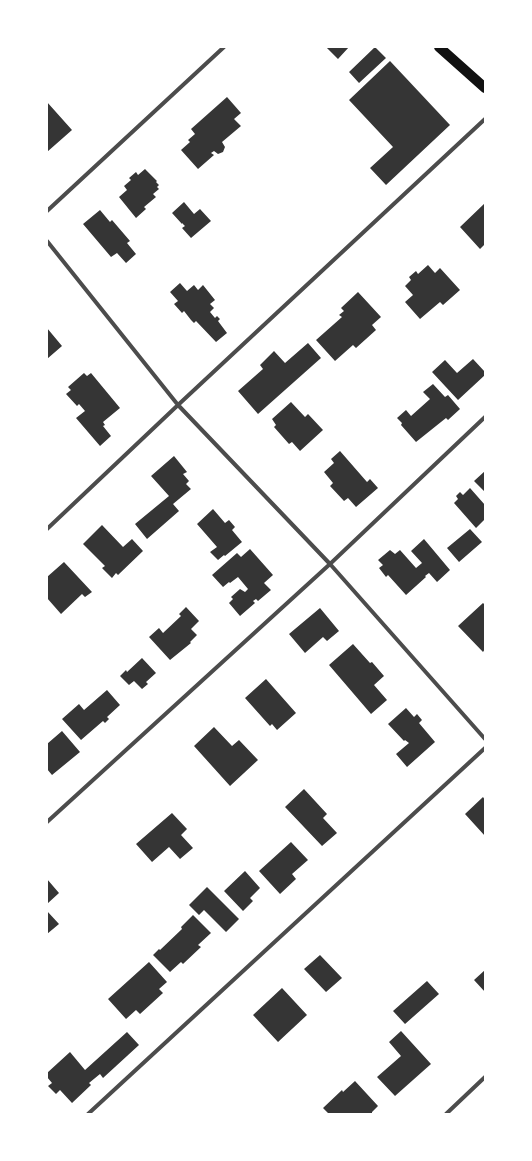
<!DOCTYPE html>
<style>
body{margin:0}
#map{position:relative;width:532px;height:1161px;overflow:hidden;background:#fff;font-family:"Titillium Web",sans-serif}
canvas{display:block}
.frame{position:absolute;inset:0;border:48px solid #fff;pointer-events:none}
</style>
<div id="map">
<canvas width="532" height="1161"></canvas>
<div class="frame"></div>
</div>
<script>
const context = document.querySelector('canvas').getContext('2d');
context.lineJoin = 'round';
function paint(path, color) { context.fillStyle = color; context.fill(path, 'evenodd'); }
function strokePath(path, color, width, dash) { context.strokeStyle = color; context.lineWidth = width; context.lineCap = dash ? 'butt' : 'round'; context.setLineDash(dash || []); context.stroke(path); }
const building = new Path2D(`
 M326,47H349L338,59Z
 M375,47L386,58L359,83L349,72Z
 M390,61L450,125L386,185L370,168L393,147L349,100Z
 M227,97L241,113L234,119L241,126L222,142L225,147L223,152L218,154L214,151L211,153L214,155L198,169L181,150L190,142L188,140L195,134L191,129Z
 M47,102L72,130L47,152Z
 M145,169L157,181L156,182L159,185L157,187L159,189L153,194L156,197L144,207L146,209L136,218L119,197L127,190L124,186L131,180L129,178L136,172L138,175Z
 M184,202L194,214L200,209L211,221L191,238L182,228L185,226L182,223V224L172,213Z
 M485,203V244L480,249L460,227Z
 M100,210L110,222L112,220L130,241L127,243L136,254L126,263L117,253L111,257L83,224Z
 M428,265L435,273L440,268L460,290L443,305L440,302L420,319L405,302L413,295L405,286L411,280L409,277L416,271L418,274Z
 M180,283L187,291L194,285L198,290L203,285L215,300L210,304L214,308L210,312L215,318L217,316L220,319L218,321L227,333L216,342L196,321L194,323L191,320L184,311L182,313L174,304L178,301L170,292Z
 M358,292L381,317L372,325L376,330L356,348L353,345L335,361L316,340L342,317L339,315L344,311L341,308Z
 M47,328L62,346L47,359Z
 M308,343L321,358L258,414L238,391L263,369L260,365L274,351L285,363Z
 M473,359L485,372V375L458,400L432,372L445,360L457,373Z
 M84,373L87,376L91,373L120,408L103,422L105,425L103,426L111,436L100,446L76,418L85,411L79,404L77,406L66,394L71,390L68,387Z
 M433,384L445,397L448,395L460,409L448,420L446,418L416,442L401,425L402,423L397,418L406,410L411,416L430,399L423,392Z
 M291,402L305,417L308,414L323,430L300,451L292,442L289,444L274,427L276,425L272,419Z
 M340,451L367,482L370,479L378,488L356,507L348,498L344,501L330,486L333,483L324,472L334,463L331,459Z
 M174,456L187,472L183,474L189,481L186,484L191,489L173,504L179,511L147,539L135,524L169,496L151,476Z
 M485,471V492L474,481Z
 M470,488L485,505V519L476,528L454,503L458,499L456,496L460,492L463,495Z
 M213,509L225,523L229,520L235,527L232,530L242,542L225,556L224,555L218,560L210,552L217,547L197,524Z
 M102,525L123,547L132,539L143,551L118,575L116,573L112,578L102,568L105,566L83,544Z
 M470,529L482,542L459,562L447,548Z
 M424,539L450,570L437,582L429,573L425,576L426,577L406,595L388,575L386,577L379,568L383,565L378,560L390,550L395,554L400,550L416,568L422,563L411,551Z
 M250,549L273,575L264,583L271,590L258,601L256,599L253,601L255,603L240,616L229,603L233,599L231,597L240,589L245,592L248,589L238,577L230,583L229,582L223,587L212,575L237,553L241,557Z
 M64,562L92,592L85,597L82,594L61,614L47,598V577Z
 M483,603L485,605V649L483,652L458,626Z
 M186,607L199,621L191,629L197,635L190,642L191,643L170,660L149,637L159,628L163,633L181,616L179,614Z
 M320,608L339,631L327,641L323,637L305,653L289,634Z
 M353,644L370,663L372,662L384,676L374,685L387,700L371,714L329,665Z
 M142,658L156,673L146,682L148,684L142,689L134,681L129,685L120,676L126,670L127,672Z
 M266,679L296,713L277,730L272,724L270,726L245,698Z
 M107,690L120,705L107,717L109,719L105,723L103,721L81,740L62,719L79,704L84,710Z
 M406,708L414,717L417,714L422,720L419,723L435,742L407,767L396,754L409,743L405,740L404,741L388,724Z
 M214,727L232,746L239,740L258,760L230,786L194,746Z
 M62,731L80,752L52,775L47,769V744Z
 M304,789L327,814L323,818L337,833L322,846L285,807Z
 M483,797L485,800V836L465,814Z
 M172,813L187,829L181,835L193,848L180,859L169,847L152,862L136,844Z
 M291,842L308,860L292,874L296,879L280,894L259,871Z
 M245,871L260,888L250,898L253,901L243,911L224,891Z
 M47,879L59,893L47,904Z
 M207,887L239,919L226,932L204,910L199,915L189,905Z
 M47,911L59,924L47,934Z
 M193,915L211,933L198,945L201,947L183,964L181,962L170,972L153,955L159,949L160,950L182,929L181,927Z
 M320,955L342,978L326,992L304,969Z
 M149,962L167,982L159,989L163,993L140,1014L136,1010L126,1019L108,999Z
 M485,970V992L474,980Z
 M427,981L439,994L405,1024L393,1011Z
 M282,988L307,1015L278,1042L253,1015Z
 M401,1031L431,1064L395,1096L377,1077L401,1056L389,1042Z
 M127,1032L139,1045L103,1078L100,1074L89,1083L91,1085L72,1103L60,1090L56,1094L48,1086L52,1083L47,1077V1073L70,1052L85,1070Z
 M355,1081L378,1106L372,1112V1114H329L323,1108L342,1090L343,1092Z`);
const minor = new Path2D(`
 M47,211L224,47
 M47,241L178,405L330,564L485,739
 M47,529L178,405L485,119
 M47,822L330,564L485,417
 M88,1114L485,748
 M446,1114L485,1077`);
const primary = new Path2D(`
 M439,47L485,88`);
paint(building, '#353535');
strokePath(minor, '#4c4c4c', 4);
strokePath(primary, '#111', 10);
</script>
